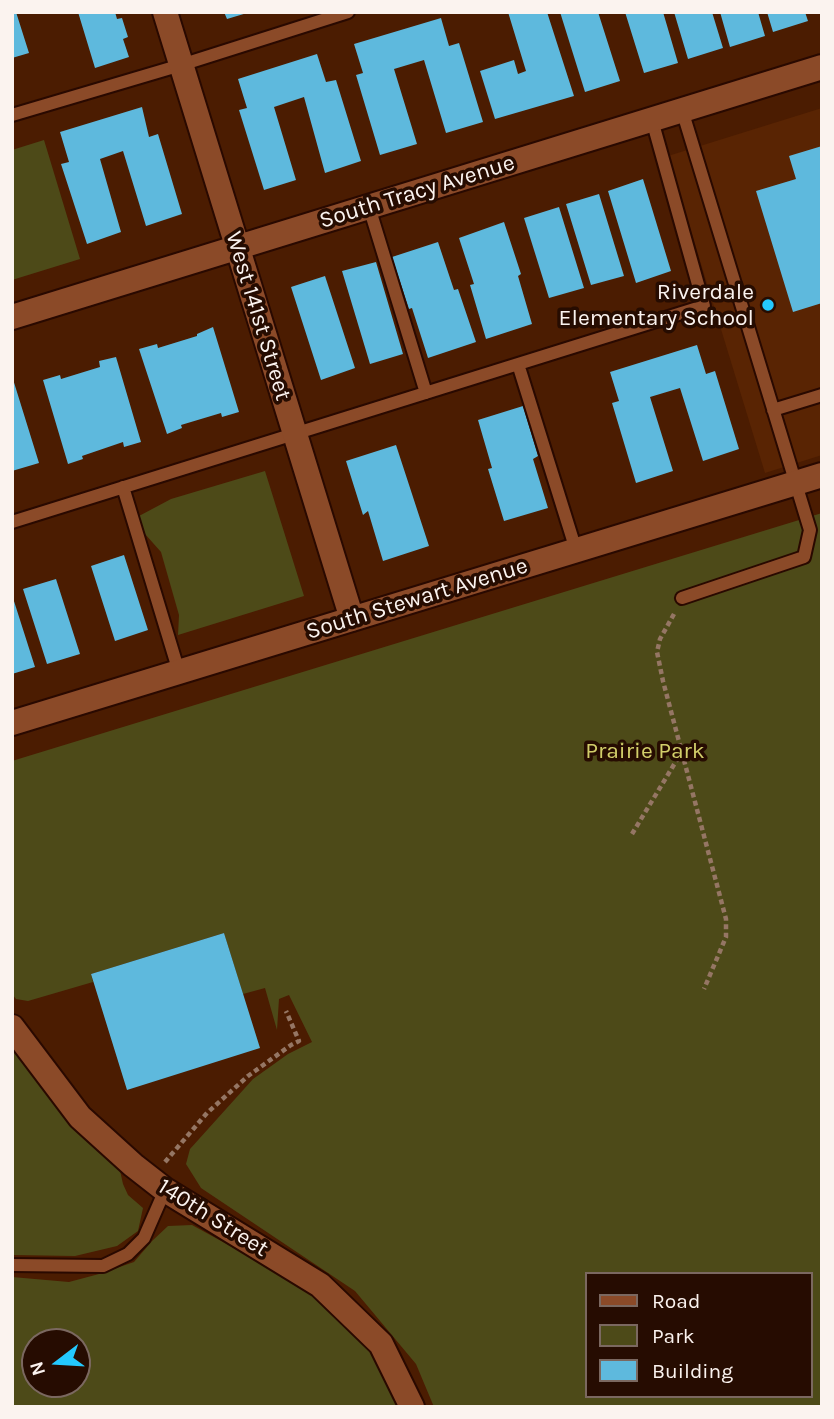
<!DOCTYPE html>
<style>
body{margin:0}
#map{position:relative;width:834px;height:1419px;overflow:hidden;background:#4b1c01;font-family:Karla,sans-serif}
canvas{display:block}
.frame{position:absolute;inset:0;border:14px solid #fbf3ef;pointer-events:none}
.legend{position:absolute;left:585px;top:1272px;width:228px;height:126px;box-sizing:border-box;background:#260c01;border:2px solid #7b6860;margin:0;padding:9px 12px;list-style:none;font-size:21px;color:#fbf3ef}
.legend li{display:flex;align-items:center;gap:14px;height:35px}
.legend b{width:35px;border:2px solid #7b6860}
.north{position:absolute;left:21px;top:1328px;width:70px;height:70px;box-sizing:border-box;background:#260c01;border:2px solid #7b6860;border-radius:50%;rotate:253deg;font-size:19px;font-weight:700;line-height:28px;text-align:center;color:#fbf3ef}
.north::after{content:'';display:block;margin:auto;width:24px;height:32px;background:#24c9fe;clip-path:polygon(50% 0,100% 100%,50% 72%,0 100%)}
</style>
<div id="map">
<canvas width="834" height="1419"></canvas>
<div class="frame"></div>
<ul class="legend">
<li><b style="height:9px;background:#8b4a28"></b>Road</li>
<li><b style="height:19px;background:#4d4a18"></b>Park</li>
<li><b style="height:19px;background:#5eb9dd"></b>Building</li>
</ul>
<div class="north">N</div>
</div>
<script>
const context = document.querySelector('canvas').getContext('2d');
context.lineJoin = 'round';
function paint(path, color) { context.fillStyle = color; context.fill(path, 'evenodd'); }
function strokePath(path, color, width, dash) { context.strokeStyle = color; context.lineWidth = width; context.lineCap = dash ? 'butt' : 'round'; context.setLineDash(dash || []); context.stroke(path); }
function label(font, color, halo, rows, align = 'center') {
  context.font = font + ' Karla,sans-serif'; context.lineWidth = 7; context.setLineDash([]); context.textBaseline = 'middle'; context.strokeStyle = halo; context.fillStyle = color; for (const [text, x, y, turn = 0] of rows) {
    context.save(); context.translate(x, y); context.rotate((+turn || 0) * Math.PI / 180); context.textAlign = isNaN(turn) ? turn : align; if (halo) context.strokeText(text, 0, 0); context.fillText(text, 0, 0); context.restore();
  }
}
const built = new Path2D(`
 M822,108V455L765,473L668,156Z`);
const green = new Path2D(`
 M44,140L80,259L12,280V150Z
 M265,471L304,596L178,635L179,615L161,552L145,534L139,516L171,499Z
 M822,513V1407H434L416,1364L355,1291L201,1188L186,1164L190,1149L253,1079L288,1054L312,1042L289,995L279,999L277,1030L265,988L243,994L224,933L91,974L93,982L28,1001L16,999L12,994V761ZM587,1274H811V1396H587Z
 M12,1044L117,1157L123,1184L128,1195L143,1208L138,1231L117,1246L75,1256L12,1255Z
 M192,1225L298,1283L342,1320L374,1354L400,1407H12V1277L69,1282L99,1274L134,1262L152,1241L168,1226ZM35,1342H77V1384H35Z`);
const building = new Path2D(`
 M12,12H16L29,53L12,58Z
 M78,12H115L117,19L122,18L128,37L123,39L129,57L95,68Z
 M224,12H247V13L227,19Z
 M508,12H547L574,96L495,119L480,71L514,60L518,74L526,71Z
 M560,12H598L620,81L585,92Z
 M625,12H663L678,63L644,73Z
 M674,12H712L723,48L688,59Z
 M720,12H758L765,36L730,47Z
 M767,12H805L808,21L773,32Z
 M441,18L449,46L459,43L483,122L446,133L424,60L394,69L417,144L380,155L356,75L363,73L354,44Z
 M317,54L326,82L336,80L361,161L325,173L304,97L274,107L296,180L264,190L239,110L247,108L238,79Z
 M142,107L149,137L158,134L182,214L146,226L123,151L100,159L121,232L87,244L61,164L69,162L60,132Z
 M822,146V303L793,312L756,191L796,179L789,156Z
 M643,179L671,271L636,283L608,191Z
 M599,194L624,276L591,285L566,204Z
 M559,207L584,288L549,298L524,218Z
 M504,222L521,274L518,276L532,324L486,339L470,285L474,284L459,238Z
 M438,242L454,290L458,289L476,342L428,358L412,308L409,309L392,257Z
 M376,262L403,354L370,364L342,271Z
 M325,276L355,368L321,380L291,287Z
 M213,327L239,412L222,417L221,413L181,425L182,428L167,434L139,349L157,344L158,348L197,336V334Z
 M697,345L706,374L715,371L739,449L703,461L680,388L650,397L673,471L636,483L612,403L619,401L610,372Z
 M116,357L141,442L124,447L123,442L82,456L83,459L68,464L43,380L60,375L61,379L100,367L99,361Z
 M12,376L39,463L12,471Z
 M523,406L538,456L533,459L548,508L504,521L488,469L492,468L478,420Z
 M396,445L429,546L383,561L368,511L363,515L346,461Z
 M124,555L148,630L115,641L91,566Z
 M56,579L80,654L47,664L23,589Z
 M13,598L35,667L12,674V599Z
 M224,933L260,1048L127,1090L91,974Z`);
const path = new Path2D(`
 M674,614L660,639L657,652L663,681L726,919V937L704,989
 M632,834L681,753
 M165,1162L207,1113L248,1076L291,1045L299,1041L286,1011`);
const lane = new Path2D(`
 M682,110L810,530L804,557L682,598
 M12,115L181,65L348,12
 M369,207L426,393
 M518,364L576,550
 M773,410L822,395
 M123,487L179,672
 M12,522L704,306L652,120
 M12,1265L103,1266L128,1254L144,1238L165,1190`);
const street = new Path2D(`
 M165,12L352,619
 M12,317L822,67
 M12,723L822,475
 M12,1027L80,1117L133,1165L165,1190L320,1285L381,1344L412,1407`);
const markers = [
 [768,305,7,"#24c9fe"]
];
const streetNames = [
 ["South Tracy Avenue",417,192,-17],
 ["West 141st Street",258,316,73],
 ["South Stewart Avenue",417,599,-17],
 ["140th Street",213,1218,32]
];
const poiNames = [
 ["Riverdale",754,292],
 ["Elementary School",754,318]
];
const parkNames = [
 ["Prairie Park",645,751]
];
paint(built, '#592403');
paint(green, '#4d4a18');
paint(building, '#5eb9dd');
strokePath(lane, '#290900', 16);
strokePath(street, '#290900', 28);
strokePath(path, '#957664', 4.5, [5, 3.5]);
strokePath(lane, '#8b4a28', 12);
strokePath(street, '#8b4a28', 24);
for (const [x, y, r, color] of markers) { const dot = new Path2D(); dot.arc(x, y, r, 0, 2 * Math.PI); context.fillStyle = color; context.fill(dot); strokePath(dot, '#260c01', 2.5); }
label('23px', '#fbf3ef', '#260c01', streetNames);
label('23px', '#fbf3ef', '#260c01', poiNames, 'right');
label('23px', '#d2ce6a', '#260c01', parkNames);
</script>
